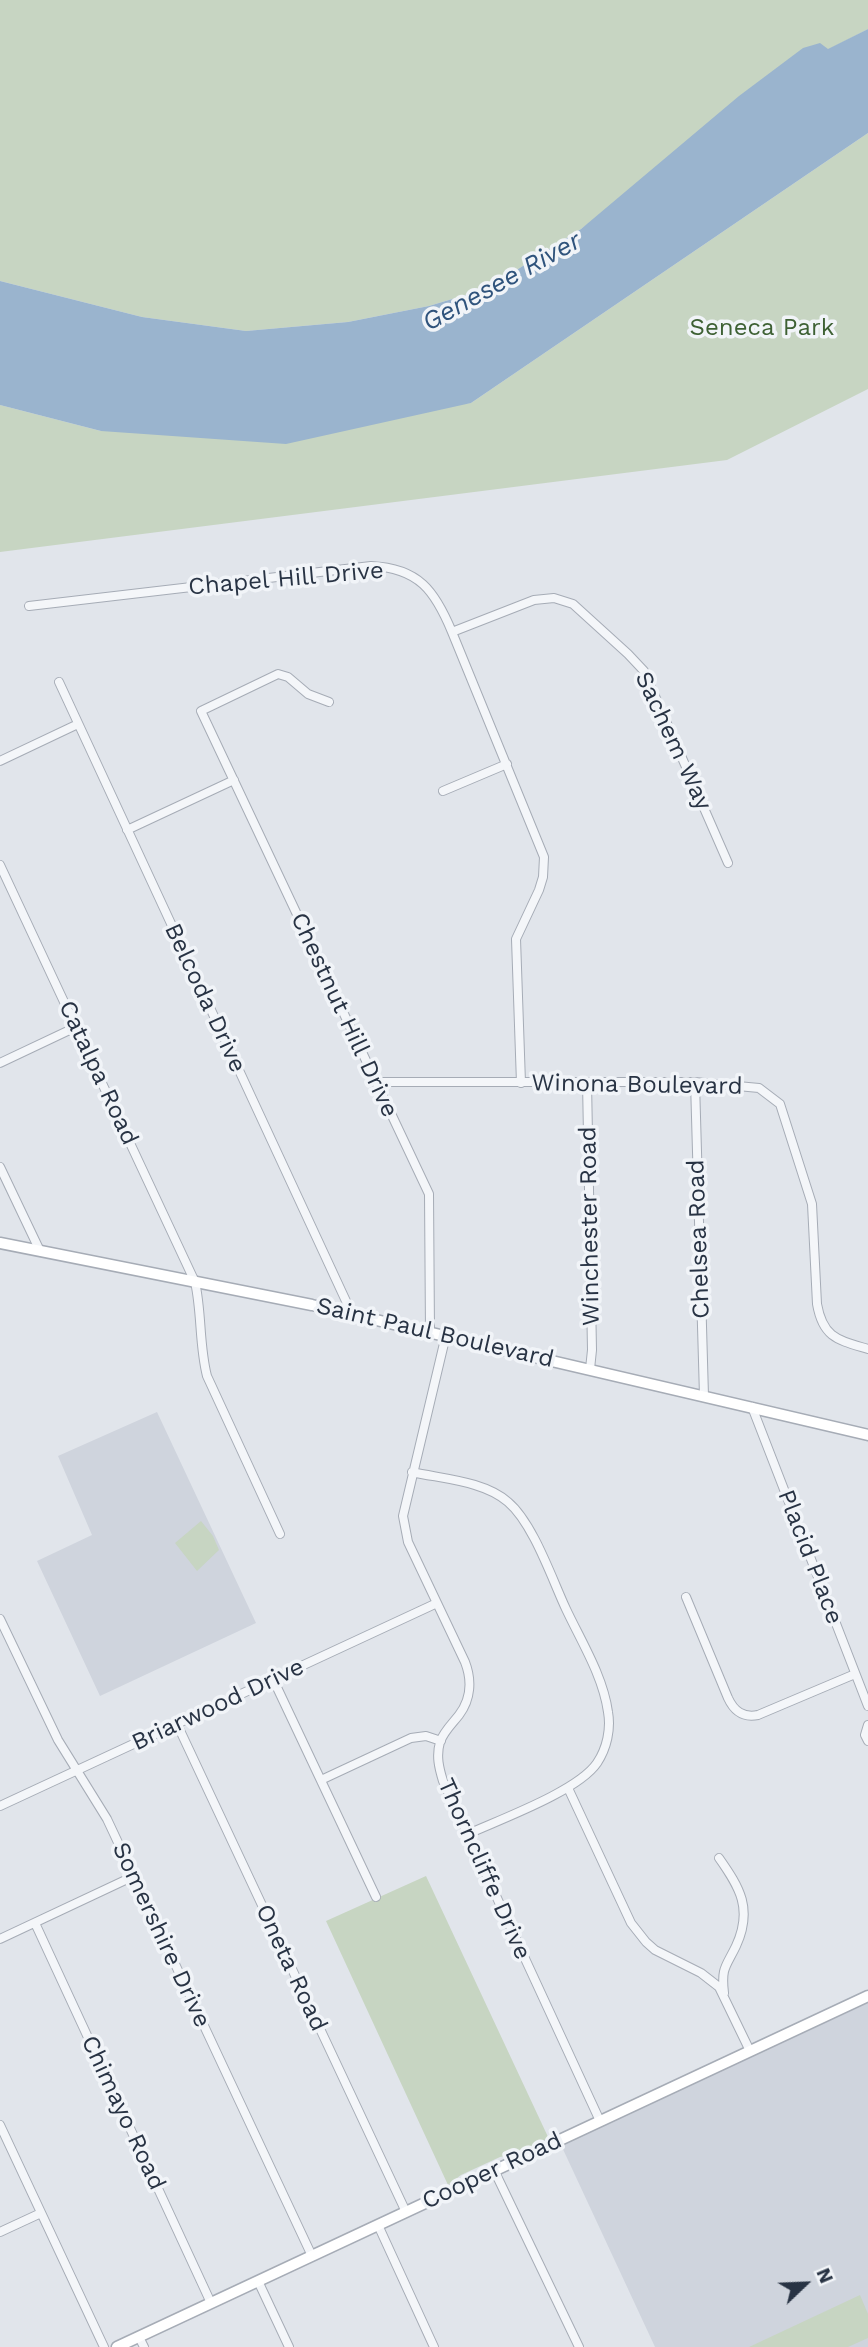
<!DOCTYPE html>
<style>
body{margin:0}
#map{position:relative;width:868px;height:2347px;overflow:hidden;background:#e1e5eb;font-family:"Work Sans",sans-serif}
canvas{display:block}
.north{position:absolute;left:770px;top:2249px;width:70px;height:70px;-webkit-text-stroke:5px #f1f4f8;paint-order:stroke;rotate:67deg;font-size:19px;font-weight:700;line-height:28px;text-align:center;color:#283344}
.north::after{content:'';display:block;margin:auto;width:24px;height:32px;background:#283344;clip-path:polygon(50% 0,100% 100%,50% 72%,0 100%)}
</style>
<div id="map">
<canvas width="868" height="2347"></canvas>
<div class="north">N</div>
</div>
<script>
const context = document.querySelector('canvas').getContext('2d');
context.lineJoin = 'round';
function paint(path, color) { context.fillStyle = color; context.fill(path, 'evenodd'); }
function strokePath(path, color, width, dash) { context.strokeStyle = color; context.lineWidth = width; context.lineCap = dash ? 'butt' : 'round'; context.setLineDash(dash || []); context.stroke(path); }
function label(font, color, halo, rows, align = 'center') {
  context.font = font + ' "Work Sans",sans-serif'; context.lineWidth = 7; context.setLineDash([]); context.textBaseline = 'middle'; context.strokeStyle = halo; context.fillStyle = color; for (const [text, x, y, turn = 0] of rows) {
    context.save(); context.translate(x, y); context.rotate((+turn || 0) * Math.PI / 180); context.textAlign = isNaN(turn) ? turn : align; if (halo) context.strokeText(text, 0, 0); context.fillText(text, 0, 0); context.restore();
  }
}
const built = new Path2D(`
 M157,1412L256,1623L100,1696L37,1561L92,1535L58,1456Z
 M868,2003V2347H655L561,2145Z`);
const green = new Path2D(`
 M0,0H868V29L828,50L581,229L504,278L469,294L429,306L348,322L246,331L142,317L0,281Z
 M868,133V389L727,460L0,552V405L101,431L471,403Z
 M201,1521L213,1536L219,1550L197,1571L175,1543Z
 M426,1876L549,2139L515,2154L500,2157L461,2175L448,2185L326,1921Z
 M860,2295L868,2314V2338L848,2347H749Z`);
const water = new Path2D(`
 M868,29V133L471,403L286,444L101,431L0,405V281L142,317L246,331L348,322L429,306L469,294L504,278L581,229L739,96L803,48L820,43L828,49Z`);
const street = new Path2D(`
 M29,606L371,566C419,568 435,591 452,632L544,857L543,877L539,890L516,939L521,1083
 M452,632L534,600L554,598L573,604L628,654L644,671L728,863
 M59,682L352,1314
 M329,702L308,694L288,677L278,674L201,711L429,1194L430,1332
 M0,761L78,724
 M443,791L507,764
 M127,830L234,780
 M0,865L195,1282C202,1313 199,1345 207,1376L280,1534
 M0,1063L76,1027
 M376,1082H695L759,1088L780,1104L812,1204L817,1304C823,1338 838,1340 868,1349
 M587,1082L592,1350L590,1369
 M695,1082L704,1396
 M0,1167L40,1251
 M446,1335L403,1516L408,1542L465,1662C472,1680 471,1699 459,1715C452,1724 444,1731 440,1742C436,1756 439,1768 443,1781L600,2121
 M752,1407L868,1706
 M412,1472C443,1479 484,1481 508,1502C533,1523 552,1579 566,1609C581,1641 603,1676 608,1712C611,1729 607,1748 597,1763C578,1791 501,1819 468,1834
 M686,1597L728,1698C734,1711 743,1718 758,1715L855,1674
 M0,1619L58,1740L107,1819L312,2256
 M273,1679L376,1897
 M177,1724L406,2212
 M868,1725L865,1735L868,1741
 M321,1780L411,1738L426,1736L441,1741
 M568,1788L631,1923L646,1942L655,1950L701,1973L719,1987L750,2051
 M0,1806L437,1603
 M719,1858C740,1888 753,1909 736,1946C726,1967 721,1967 724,1993
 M35,1923L211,2303
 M0,1939L134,1876
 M0,2125L104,2347
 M494,2170L579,2347
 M378,2225L434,2347
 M0,2232L41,2213
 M258,2281L289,2347
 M139,2337L144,2347`);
const secondary = new Path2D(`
 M0,1243L312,1305L868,1435
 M117,2347L868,1996`);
const parkNames = [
 ["Seneca Park",762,328]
];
const streetNames = [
 ["Chapel Hill Drive",286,579,-5],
 ["Sachem Way",673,741,65],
 ["Belcoda Drive",205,998,65],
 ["Chestnut Hill Drive",344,1015,65],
 ["Catalpa Road",98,1073,65],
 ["Winona Boulevard",637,1085,1],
 ["Winchester Road",590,1226,-91],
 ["Chelsea Road",699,1239,-92],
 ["Saint Paul Boulevard",435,1333,13],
 ["Placid Place",810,1557,69],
 ["Briarwood Drive",218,1705,-25],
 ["Thorncliffe Drive",484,1869,66],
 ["Somershire Drive",161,1935,65],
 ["Oneta Road",291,1968,65],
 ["Chimayo Road",123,2113,65],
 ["Cooper Road",492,2171,-25]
];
const waterNames = [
 ["Genesee River",502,282,-29]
];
paint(built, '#cfd4dd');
paint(green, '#c7d5c2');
paint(water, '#9ab4ce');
strokePath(street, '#a6acb6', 10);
strokePath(secondary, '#a6acb6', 13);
strokePath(street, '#f4f6f9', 8);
strokePath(secondary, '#fff', 10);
label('24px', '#3e6134', '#f1f4f8', parkNames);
label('24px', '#283344', '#f1f4f8', streetNames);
label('italic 26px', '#2f537c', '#f1f4f8', waterNames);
</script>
